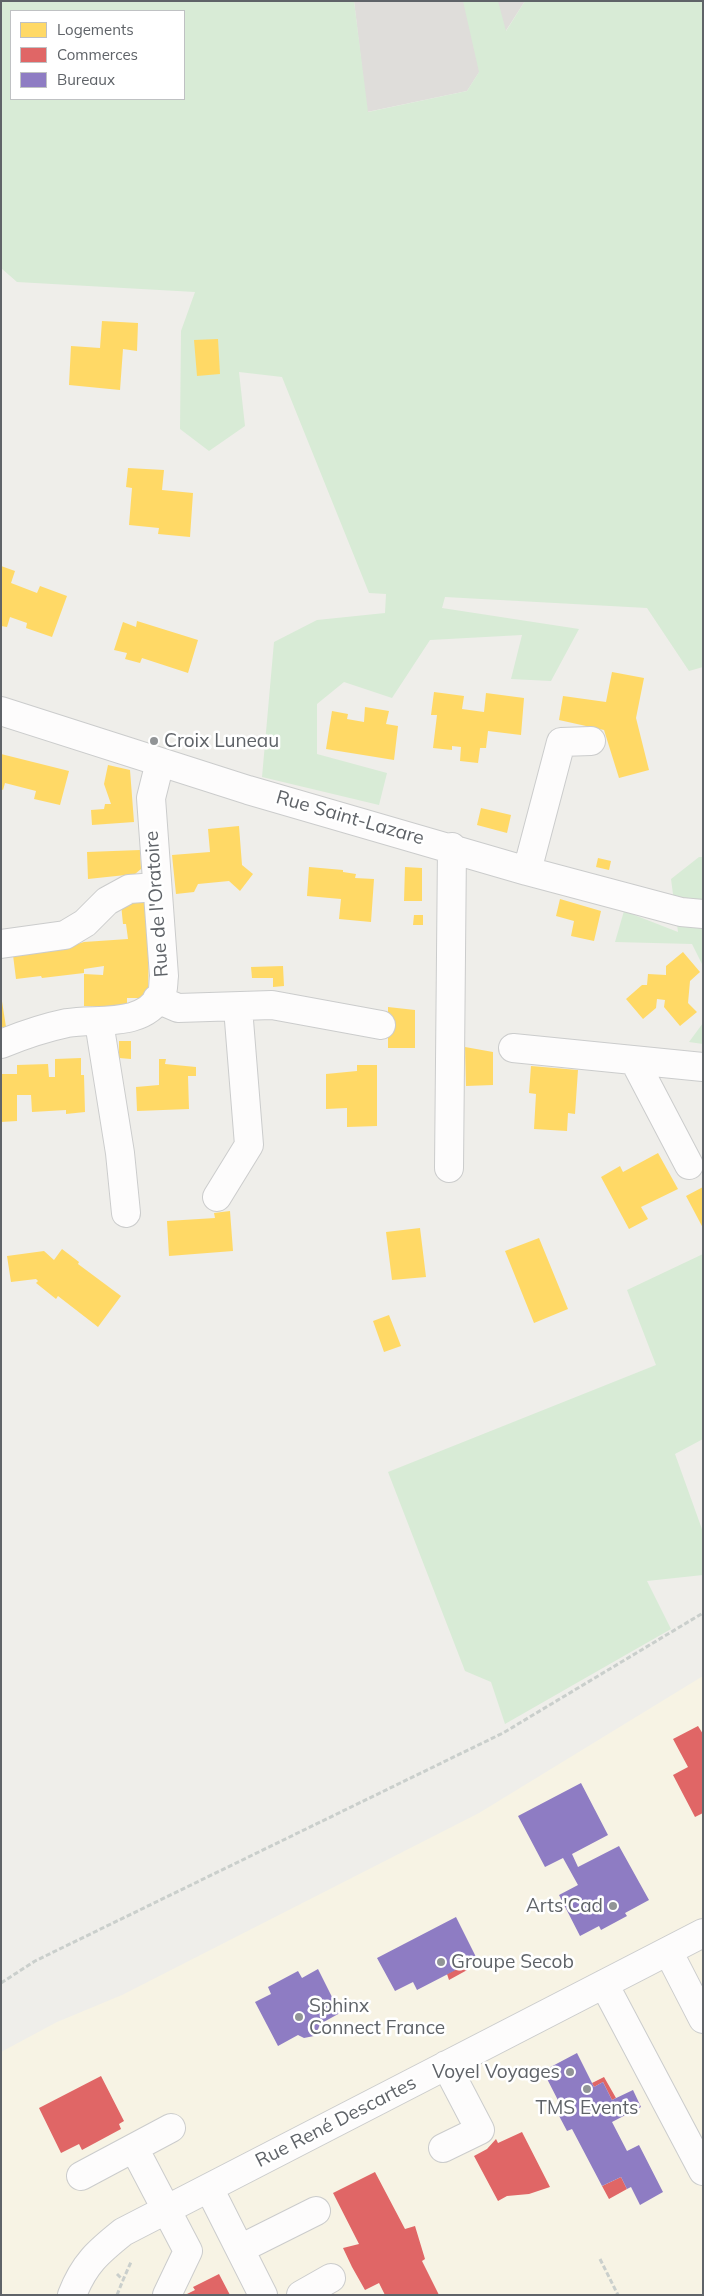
<!DOCTYPE html>
<meta charset="utf-8">
<style>
body{margin:0}
#map{position:relative;width:704px;height:2296px;overflow:hidden;background:#efeeea;font-family:Mulish,sans-serif}
canvas{display:block}
.frame{position:absolute;inset:0;border:2px solid #5f6368;pointer-events:none}
.legend{position:absolute;left:10px;top:10px;width:175px;height:90px;box-sizing:border-box;background:#fff;border:1px solid #bfc1c3;margin:0;padding:6px 9px;list-style:none;font-size:15px;color:#5f6368}
.legend li{display:flex;align-items:center;gap:10px;height:25px}
.legend b{width:25px;border:1px solid #bfc1c3}
</style>
<div id="map">
<canvas width="704" height="2296"></canvas>
<div class="frame"></div>
<ul class="legend">
<li><b style="height:14px;background:#ffd966"></b>Logements</li>
<li><b style="height:14px;background:#e06666"></b>Commerces</li>
<li><b style="height:14px;background:#8e7cc3"></b>Bureaux</li>
</ul>
</div>
<script>
const context = document.querySelector('canvas').getContext('2d');
context.lineJoin = 'round';
function paint(path, color) { context.fillStyle = color; context.fill(path, 'evenodd'); }
function strokePath(path, color, width, dash) { context.strokeStyle = color; context.lineWidth = width; context.lineCap = dash ? 'butt' : 'round'; context.setLineDash(dash || []); context.stroke(path); }
function label(font, color, halo, rows, align = 'center') {
  context.font = font + ' Mulish,sans-serif'; context.lineWidth = 5; context.setLineDash([]); context.textBaseline = 'middle'; context.strokeStyle = halo; context.fillStyle = color; for (const [text, x, y, turn = 0] of rows) {
    context.save(); context.translate(x, y); context.rotate((+turn || 0) * Math.PI / 180); context.textAlign = isNaN(turn) ? turn : align; if (halo) context.strokeText(text, 0, 0); context.fillText(text, 0, 0); context.restore();
  }
}
const commercial = new Path2D(`
 M703,1676V2295H1V2052L57,2022L122,1995L479,1813Z`);
const industrial = new Path2D(`
 M354,1H525L467,91L367,112Z`);
const green = new Path2D(`
 M1,1H354L368,112L467,91L479,72L463,1H498L506,31L525,1H703V667L689,671L647,608L445,597L442,608L579,629L551,681L511,679L522,635L430,640L392,698L344,682L317,704V754L387,773L379,805L262,777L274,642L317,620L385,613L386,594L369,593L282,377L239,372L245,426L209,451L180,429L181,331L195,292L17,282L1,268ZM11,11H184V99H11Z
 M699,857H703V966L692,944L615,942L624,911L678,932L671,879Z
 M703,1023V1044L689,1042Z
 M703,1254V1439L675,1454L703,1532V1575L647,1581L671,1629L505,1724L491,1682L465,1671L388,1472L656,1365L627,1290Z`);
const homes = new Path2D(`
 M102,321L138,323L137,351L123,349L120,390L69,385L71,346L100,348Z
 M218,339L220,374L197,376L194,340Z
 M128,468L164,470L162,490L193,493L190,537L158,534L159,528L129,525L132,488L126,487Z
 M1,566L15,571L11,583L37,593L40,586L67,596L52,637L26,628L27,623L10,617L7,627L1,626Z
 M137,621L198,640L188,673L142,658L140,663L125,659L127,653L114,650L123,622L136,627Z
 M612,672L644,678L636,718L649,770L619,778L604,730L559,720L563,696L606,702Z
 M434,692L464,696L462,709L484,712L486,693L524,698L521,735L488,731L486,748H480L478,763L460,761L461,747L452,746V750L433,748L437,715H431Z
 M365,707L389,711L386,724L398,726L394,760L326,749L332,711L348,714L347,719L364,722Z
 M1,754L69,771L60,805L34,799L36,791L5,783L3,790L1,789Z
 M108,765L130,770L134,822L92,825L91,810L104,809L105,804H111L104,784Z
 M481,808L511,815L507,833L477,825Z
 M239,826L242,865L253,874L240,891L229,881L198,884L194,892L176,894L172,855L210,852L208,829Z
 M140,850L141,869L135,874L88,879L87,852Z
 M598,858L611,861L609,870L596,867Z
 M309,867L343,870V872L356,874L355,878L374,879L371,922L339,919L341,899L307,896Z
 M405,867L422,868V901H404Z
 M560,899L601,911L594,941L571,936L574,921L556,916Z
 M145,901L149,942L148,998H127V1007L84,1006V974L103,975L104,966L84,969V973L42,978L41,976L16,979L13,955L58,950L84,942L128,939L126,924H123L121,904Z
 M414,915H423V925H413Z
 M683,952L700,972L690,981L688,1003L697,1012L680,1026L664,1007L665,1000L657,999L656,1008L643,1019L626,999L642,985H647L648,974L666,975V966Z
 M283,966L284,986L273,987V978H252L251,967Z
 M1,995L6,1027H1Z
 M388,1007L415,1010V1048H388Z
 M119,1041H131V1059L119,1058Z
 M465,1047L493,1052V1085L466,1086Z
 M81,1058V1075H84L85,1112L66,1114V1110L32,1112L31,1095H17V1121L1,1122V1074H17V1065L48,1064L49,1077H55V1059Z
 M159,1059H166L165,1064L196,1067V1076H188L189,1109L137,1111L136,1087L159,1085Z
 M357,1065H377V1126L347,1127V1108L326,1109V1074L357,1071Z
 M531,1066L578,1070L575,1114L568,1113L567,1131L534,1129L536,1094L529,1093Z
 M658,1153L678,1189L641,1207L648,1219L629,1229L601,1177L620,1166L623,1172Z
 M703,1187V1228L686,1196Z
 M230,1211L233,1251L169,1256L167,1221L215,1218L214,1213Z
 M420,1228L426,1277L392,1280L386,1232Z
 M539,1238L568,1309L534,1323L505,1251Z
 M62,1249L79,1262L78,1264L121,1296L98,1327L58,1296L56,1299L36,1283L38,1281L36,1279L11,1282L7,1256L44,1251L54,1260Z
 M389,1315L401,1346L384,1352L373,1321Z`);
const shops = new Path2D(`
 M698,1726L703,1734V1813L695,1817L673,1775L688,1767L673,1739Z
 M466,1964L469,1969L449,1980L447,1974Z
 M101,2076L124,2121L119,2124L121,2129L82,2150L79,2144L61,2153L39,2108Z
 M604,2077L616,2098L612,2100L603,2082L594,2087L592,2083Z
 M522,2132L550,2187L529,2194L507,2196L498,2201L474,2156L487,2149L496,2139L498,2143Z
 M375,2172L405,2229L415,2226L425,2259L422,2261L439,2295H385L379,2283L365,2290L352,2267L343,2248L359,2244L333,2193Z
 M621,2177L627,2189L609,2199L602,2186Z
 M219,2274L230,2295H185L195,2290L193,2287Z`);
const offices = new Path2D(`
 M581,1783L608,1835L572,1854L578,1867L619,1846L649,1900L625,1913L627,1916L601,1930L599,1926L580,1936L559,1895L578,1885L563,1858L545,1867L518,1816Z
 M456,1917L477,1959L417,1990L413,1982L395,1991L377,1958Z
 M318,1969L340,2013L320,2024L317,2032L314,2036L304,2038L298,2035L278,2046L255,2002L271,1994L268,1987L298,1971L302,1978Z
 M577,2053L594,2087L603,2082L612,2100L633,2090L641,2107L612,2122L627,2151L639,2145L663,2192L640,2205L631,2187L627,2189L621,2177L602,2186L572,2129L567,2131L557,2112L563,2110L543,2071Z`);
const path = new Path2D(`
 M1,1983L35,1961L503,1733L703,1613
 M600,2259L618,2295
 M117,2274L123,2280L131,2262
 M117,2295L123,2280`);
const minor = new Path2D(`
 M1,711L248,790L527,871L681,912L703,914
 M527,871L561,742L591,741
 M1,944L65,935L85,923L107,901L129,889L156,887
 M157,999L178,1008L272,1005L381,1025
 M99,1022L120,1153L126,1213
 M1,1044C23,1035 43,1028 67,1023C98,1018 143,1028 161,995C164,990 163,982 164,976L151,798L160,762
 M513,1048L703,1067
 M635,1062L689,1165
 M449,1168L452,847
 M217,1197L249,1145L238,1008
 M668,1951L703,2019
 M604,1984L703,2171
 M134,2148L188,2251L167,2295
 M443,2148L480,2130L446,2065
 M81,2176L171,2128
 M209,2188L263,2295
 M240,2249L316,2211
 M72,2295C84,2264 98,2252 123,2232L703,1933
 M301,2295L331,2278`);
const markers = [
 [154,741,5,"#919496"],
 [613,1906,5,"#919496"],
 [441,1962,5,"#919496"],
 [299,2017,5,"#919496"],
 [570,2072,5,"#919496"],
 [587,2089,5,"#919496"]
];
const poiNames = [
 ["Croix Luneau",164,741],
 ["Arts'Cad",603,1906,"right"],
 ["Groupe Secob",451,1962],
 ["Sphinx",309,2006],
 ["Connect France",309,2028],
 ["Voyel Voyages",560,2072,"right"],
 ["TMS Events",587,2108,"center"]
];
const streetNames = [
 ["Rue Saint-Lazare",350,818,16],
 ["Rue de l'Oratoire",157,904,-94],
 ["Rue René Descartes",336,2122,-27]
];
paint(commercial, '#f7f3e4');
paint(industrial, '#dfddda');
paint(green, '#d8ebd6');
paint(homes, '#ffd966');
paint(shops, '#e06666');
paint(offices, '#8e7cc3');
strokePath(minor, '#cbcccc', 30);
strokePath(path, '#cacfcc', 3, [5, 2.5]);
strokePath(minor, '#fdfcfc', 28);
for (const [x, y, r, color] of markers) { const dot = new Path2D(); dot.arc(x, y, r, 0, 2 * Math.PI); context.fillStyle = color; context.fill(dot); strokePath(dot, '#fff', 2); }
label('19px', '#5f6368', '#fff', poiNames, 'left');
label('19px', '#5f6368', '#fff', streetNames);
</script>
